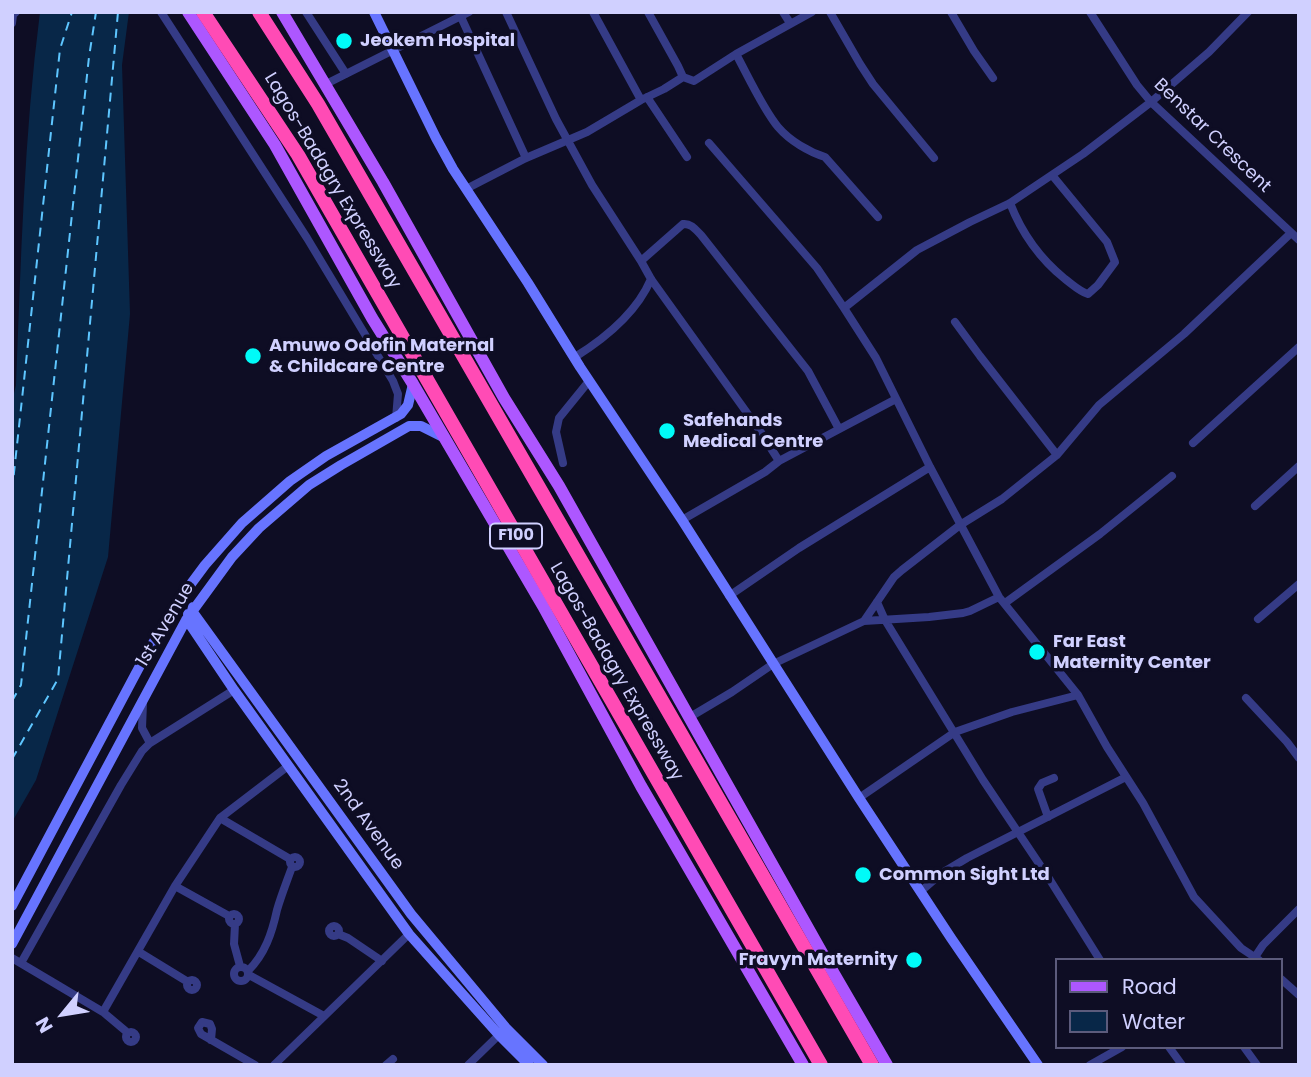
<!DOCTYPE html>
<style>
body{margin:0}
#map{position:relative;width:1311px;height:1077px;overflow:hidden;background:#0e0d24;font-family:Poppins,sans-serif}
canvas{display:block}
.frame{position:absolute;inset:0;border:14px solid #d0d0ff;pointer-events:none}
.legend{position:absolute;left:1055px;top:958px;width:228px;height:91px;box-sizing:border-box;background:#0e0d24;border:2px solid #5c5b7c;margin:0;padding:9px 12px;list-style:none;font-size:21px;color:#d0d0ff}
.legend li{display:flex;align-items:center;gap:14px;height:35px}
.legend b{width:35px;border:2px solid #5c5b7c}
.north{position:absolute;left:28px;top:979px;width:70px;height:70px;-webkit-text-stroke:5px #0e0d24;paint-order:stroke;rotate:240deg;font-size:19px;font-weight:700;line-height:28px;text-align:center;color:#d0d0ff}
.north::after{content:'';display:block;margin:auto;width:24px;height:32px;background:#d0d0ff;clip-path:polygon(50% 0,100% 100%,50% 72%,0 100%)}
</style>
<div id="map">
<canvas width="1311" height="1077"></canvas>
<div class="frame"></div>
<ul class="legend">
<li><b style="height:9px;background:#ad57ff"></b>Road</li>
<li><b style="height:19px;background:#082748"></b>Water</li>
</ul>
<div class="north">N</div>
</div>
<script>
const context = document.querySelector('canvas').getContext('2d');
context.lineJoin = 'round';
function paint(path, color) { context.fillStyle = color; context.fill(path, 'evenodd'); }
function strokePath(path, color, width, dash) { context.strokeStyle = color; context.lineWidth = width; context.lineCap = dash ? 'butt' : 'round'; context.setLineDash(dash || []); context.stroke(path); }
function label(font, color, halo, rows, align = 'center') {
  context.font = font + ' Poppins,sans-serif'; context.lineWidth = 7; context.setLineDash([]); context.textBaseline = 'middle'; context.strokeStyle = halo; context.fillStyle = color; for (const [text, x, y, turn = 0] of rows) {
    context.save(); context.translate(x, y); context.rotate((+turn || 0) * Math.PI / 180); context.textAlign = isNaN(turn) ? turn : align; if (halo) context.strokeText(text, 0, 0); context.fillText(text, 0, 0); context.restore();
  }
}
const water = new Path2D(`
 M40,12H129L122,65L130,314L108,557L36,780L12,822V402L16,385C21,260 24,136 40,12Z`);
const ferry = new Path2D(`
 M12,491L60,49L72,12
 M12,701L21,685L89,57L96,12
 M12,759L58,679L118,12`);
const street = new Path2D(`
 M161,12L307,238L393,381L398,394L396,418
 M306,12L346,74
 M506,12L556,119L592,185L641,261
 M593,12L641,100
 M648,12L678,66L683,77
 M783,12L790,23
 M830,12L860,64L873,84L934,158
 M951,12L974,51L993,78
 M1090,12L1137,85L1151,102L1299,240
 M461,17L526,158
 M12,23L13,15L16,12
 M736,54C748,76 763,109 778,127C790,141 809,152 825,157L878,217
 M326,84L469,12
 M647,97L687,157
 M709,143L817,268L844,308L876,358L930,467L999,597L1078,695L1107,747L1143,803L1194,897L1241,948L1259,960
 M466,189L526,158L587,132L641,100L664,89L683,77L694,81L736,54L812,12
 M1010,203C1022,234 1039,258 1065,279C1072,284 1079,291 1088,294L1098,285L1115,262L1107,242L1052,175
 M844,308L917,250L970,222L1010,203L1083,154L1151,102L1209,52L1248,12
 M955,322L980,356L1057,455
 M575,357C604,339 637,312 651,279
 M1193,443L1299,347
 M779,461L760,431L651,279L641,261L683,224C691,223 696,230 701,235L808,371L839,429
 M563,463L556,432L559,418L589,381
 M1255,506L1299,466
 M682,520L765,472L779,461L896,399
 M729,596L799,548L930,467
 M877,602L885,620L983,780L1050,880L1100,960
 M1005,603L1100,534L1172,476
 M1258,619L1299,584
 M864,621L929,617L963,613L970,611L999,597
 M1246,698L1287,742L1299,758
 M143,703L142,728L150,743
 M690,717L732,692L773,664L864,621L894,577L902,570L960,525L1002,499L1057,455L1099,405L1184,334L1291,233
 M859,798L955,732L1012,712L1078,695
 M1048,817L1038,789L1042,783L1054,778
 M220,818L290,859
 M290 862a5 5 0 1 1 10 0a5 5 0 1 1-10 0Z
 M175,886L229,916
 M920,892L942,873L967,858L1126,777
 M229 919a5 5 0 1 1 10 0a5 5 0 1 1-10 0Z
 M235,924L234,944L240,966
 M329 931a5 5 0 1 1 10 0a5 5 0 1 1-10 0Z
 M338,934L348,938L382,961
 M139,952L188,982
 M12,958L103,1012L128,1033
 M1253,960L1263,945L1299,909
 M21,963L121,785L142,751L150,743L234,690
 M234 974a7 7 0 1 1 14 0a7 7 0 1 1-14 0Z
 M248,971C265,954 272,933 277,910C281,896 287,881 292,867
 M249,975L324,1016
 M1281,979L1299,995
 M187 985a5 5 0 1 1 10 0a5 5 0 1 1-10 0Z
 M103,1012L175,886L220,818L288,766
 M126 1037a5 5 0 1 1 10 0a5 5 0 1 1-10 0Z
 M211,1040L212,1029L210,1024L202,1022L198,1028L201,1034L255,1065
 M1169,1047L1182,1065
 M1244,1047L1257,1065
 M274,1065L409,934
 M386,1065L393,1059
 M468,1065L501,1033
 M1090,1065L1122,1047`);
const secondary = new Path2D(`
 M374,12L436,138L453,169L528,283L580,367L682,520L859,798L951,938L1038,1065
 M193,607L192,611L411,914L506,1028L543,1065
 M188,614L189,623L234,690L409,934L499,1035L529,1065
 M12,906L143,660L176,604L205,565L242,523L290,481L326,456L401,414L408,405L413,384
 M12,944L186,620L232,557L259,528L309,485L341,465L409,426H421L445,438`);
const primary = new Path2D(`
 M188,12L275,145L372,318L413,384L543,606L641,786L803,1065
 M282,12L383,182L504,398L559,486L826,960L887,1065`);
const highway = new Path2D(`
 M203,12L298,155L821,1065
 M259,12L318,104L872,1065`);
const markers = [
 [344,41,9,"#00fbf8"],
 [253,356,9,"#00fbf8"],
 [667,431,9,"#00fbf8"],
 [1037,652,9,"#00fbf8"],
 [863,875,9,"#00fbf8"],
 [914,960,9,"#00fbf8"]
];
const shields = [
 [516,536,52]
];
const shieldNames = [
 ["F100",516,536]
];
const poiNames = [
 ["Jeokem Hospital",360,41],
 ["Amuwo Odofin Maternal",269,346],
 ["& Childcare Centre",269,367],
 ["Safehands",683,421],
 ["Medical Centre",683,442],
 ["Far East",1053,642],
 ["Maternity Center",1053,663],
 ["Common Sight Ltd",879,875],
 ["Fravyn Maternity",898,960,"right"]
];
const streetNames = [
 ["Benstar Crescent",1212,136,44],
 ["Lagos-Badagry Expressway",332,181,59],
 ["1st Avenue",166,625,-59],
 ["Lagos-Badagry Expressway",616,672,60],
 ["2nd Avenue",368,825,54]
];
paint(water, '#082748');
strokePath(ferry, '#5ec6ff', 2, [9, 7]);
strokePath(street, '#353b86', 8);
strokePath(secondary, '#6774ff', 10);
strokePath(primary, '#ad57ff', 12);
strokePath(highway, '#ff4bb5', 14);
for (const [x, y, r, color] of markers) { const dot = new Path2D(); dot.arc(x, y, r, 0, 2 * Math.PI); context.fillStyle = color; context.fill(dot); strokePath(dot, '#0e0d24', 2.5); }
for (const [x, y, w] of shields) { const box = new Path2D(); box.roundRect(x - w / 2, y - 12.5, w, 25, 5); context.fillStyle = '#0e0d24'; context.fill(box); strokePath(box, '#d0d0ff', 2); }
label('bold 16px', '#d0d0ff', null, shieldNames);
label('bold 18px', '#d0d0ff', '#0e0d24', poiNames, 'left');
label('18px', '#d0d0ff', '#0e0d24', streetNames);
</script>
